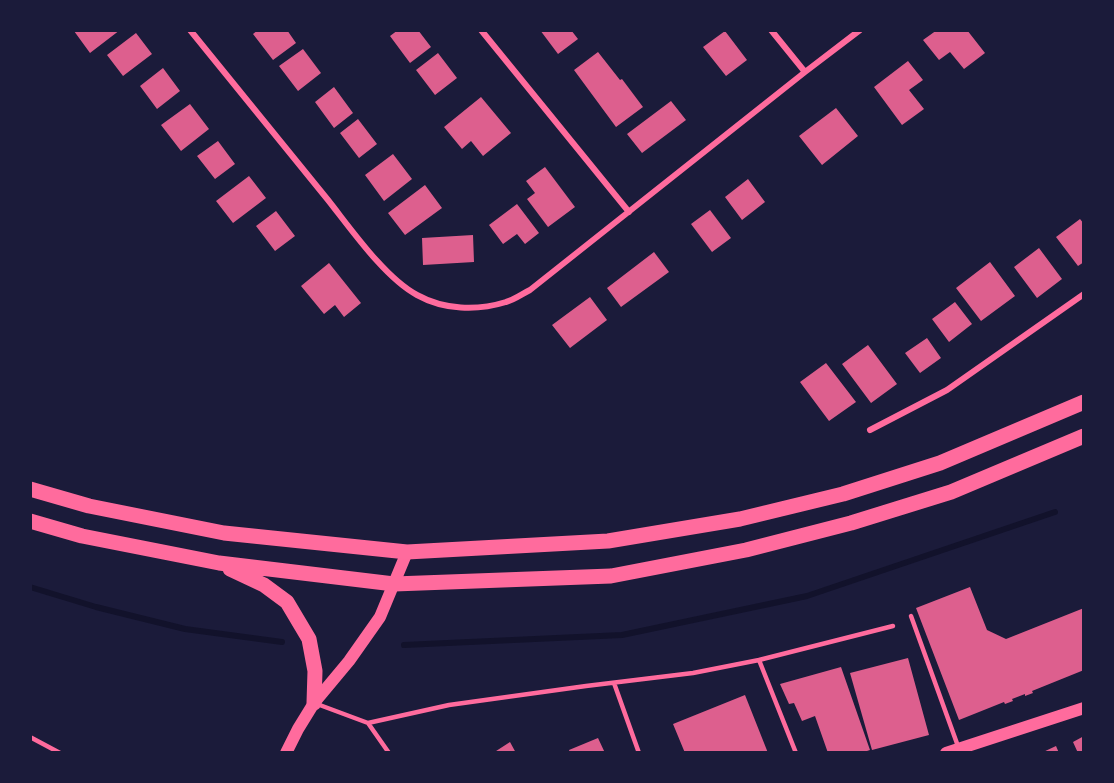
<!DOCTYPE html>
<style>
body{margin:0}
#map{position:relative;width:1114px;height:783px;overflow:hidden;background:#1b1b3a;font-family:"DM Sans",sans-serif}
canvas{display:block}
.frame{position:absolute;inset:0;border:32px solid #1b1b3a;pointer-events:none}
</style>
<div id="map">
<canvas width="1114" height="783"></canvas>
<div class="frame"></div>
</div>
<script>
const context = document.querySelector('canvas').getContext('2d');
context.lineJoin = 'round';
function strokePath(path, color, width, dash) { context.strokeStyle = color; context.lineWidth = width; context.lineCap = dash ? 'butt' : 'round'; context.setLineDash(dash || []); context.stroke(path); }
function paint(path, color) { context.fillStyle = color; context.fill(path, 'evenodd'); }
const stream = new Path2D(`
 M30,587L96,607L185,629L282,642
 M404,645L622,635L807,596L1055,512`);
const building = new Path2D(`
 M76,30H120L90,53L74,31Z
 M258,30H287L296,43L273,60L253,34Z
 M398,30H418L431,47L410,63L390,36Z
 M540,30H571L578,39L558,54Z
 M937,30H967L985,53L964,69L950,52L939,60L923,40Z
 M725,31L747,60L726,76L703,47Z
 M136,33L152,54L123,76L107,55Z
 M303,49L321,73L298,91L279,66Z
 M598,52L620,80L622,79L643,107L616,127L574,70Z
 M438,53L457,78L435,95L416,70Z
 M908,61L923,80L909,90L924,109L902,125L874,87Z
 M163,68L180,91L157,109L140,86Z
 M334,87L353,113L334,128L315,102Z
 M481,97L511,133L483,156L471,141L462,149L444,127Z
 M671,101L686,120L642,153L627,134Z
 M190,104L209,129L181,151L161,125Z
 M836,108L858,136L822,165L799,136Z
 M358,119L377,144L359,158L340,133Z
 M218,141L235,164L215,179L197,156Z
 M393,154L412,179L384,201L365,175Z
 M545,167L575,207L548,227L527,199L535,193L526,181Z
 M249,176L266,198L233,223L216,201Z
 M748,179L765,202L742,220L725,197Z
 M425,185L442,208L405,235L388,213Z
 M517,204L539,233L525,244L517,234L503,244L489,225Z
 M710,210L731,238L712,252L691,224Z
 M276,211L295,236L275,251L256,226Z
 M1080,219L1084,224V262L1078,266L1056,237Z
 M473,235L474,262L423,265L422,238Z
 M1039,248L1062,279L1037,298L1014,267Z
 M654,252L669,272L621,307L607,288Z
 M990,262L1015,296L981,321L956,288Z
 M329,263L361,303L344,317L335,305L324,314L301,286Z
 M590,297L607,320L570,348L552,325Z
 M955,302L972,324L949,342L932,319Z
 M927,338L941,358L920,373L905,353Z
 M868,345L897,384L871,403L842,364Z
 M826,363L856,402L829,421L800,382Z
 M970,587L987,630L1006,639L1084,608V670L1032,691L1033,693L1025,696V694L1012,699L1013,701L1005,704L1004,702L959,720L916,608Z
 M908,658L929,735L872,750L850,673Z
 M841,667L870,750L861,753H828L815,716L802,721L794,703L789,704L780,684Z
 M745,695L768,753H685L673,724Z
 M1084,736V753H1078L1073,742Z
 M598,738L605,753H570L569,750Z
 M510,742L516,753H493Z
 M1056,746L1059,753H1041Z`);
const service = new Path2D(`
 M911,616L959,749
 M759,660L893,626
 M614,683L639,753
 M317,704L368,723L389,753
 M368,723L449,705L586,686L693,673L759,660L796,753
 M30,737L60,753`);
const minor = new Path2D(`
 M190,30C236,87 282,143 328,200C351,229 385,278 417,295C444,310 477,311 506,302C514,300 522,294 530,290L805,72L860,30
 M481,30L629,212
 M771,30L805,72
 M870,430L947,390L1084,294`);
const secondary = new Path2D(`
 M286,753L298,729L314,703L349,661L380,617L407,552
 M946,753L1084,708`);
const primary = new Path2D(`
 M30,489L89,506L224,533L407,552L608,541L740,519L843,494L940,463L1084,402
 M30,521L82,536L219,563L394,584L611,576L746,550L851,523L951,492L1084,436
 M230,569L264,585L287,602L309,639L315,671L314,703`);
strokePath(stream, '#12122b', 6);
paint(building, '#dd5f8e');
strokePath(service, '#ff6b9d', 4.5);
strokePath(minor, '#ff6b9d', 6);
strokePath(secondary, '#ff6b9d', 12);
strokePath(primary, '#ff6b9d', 15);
</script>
